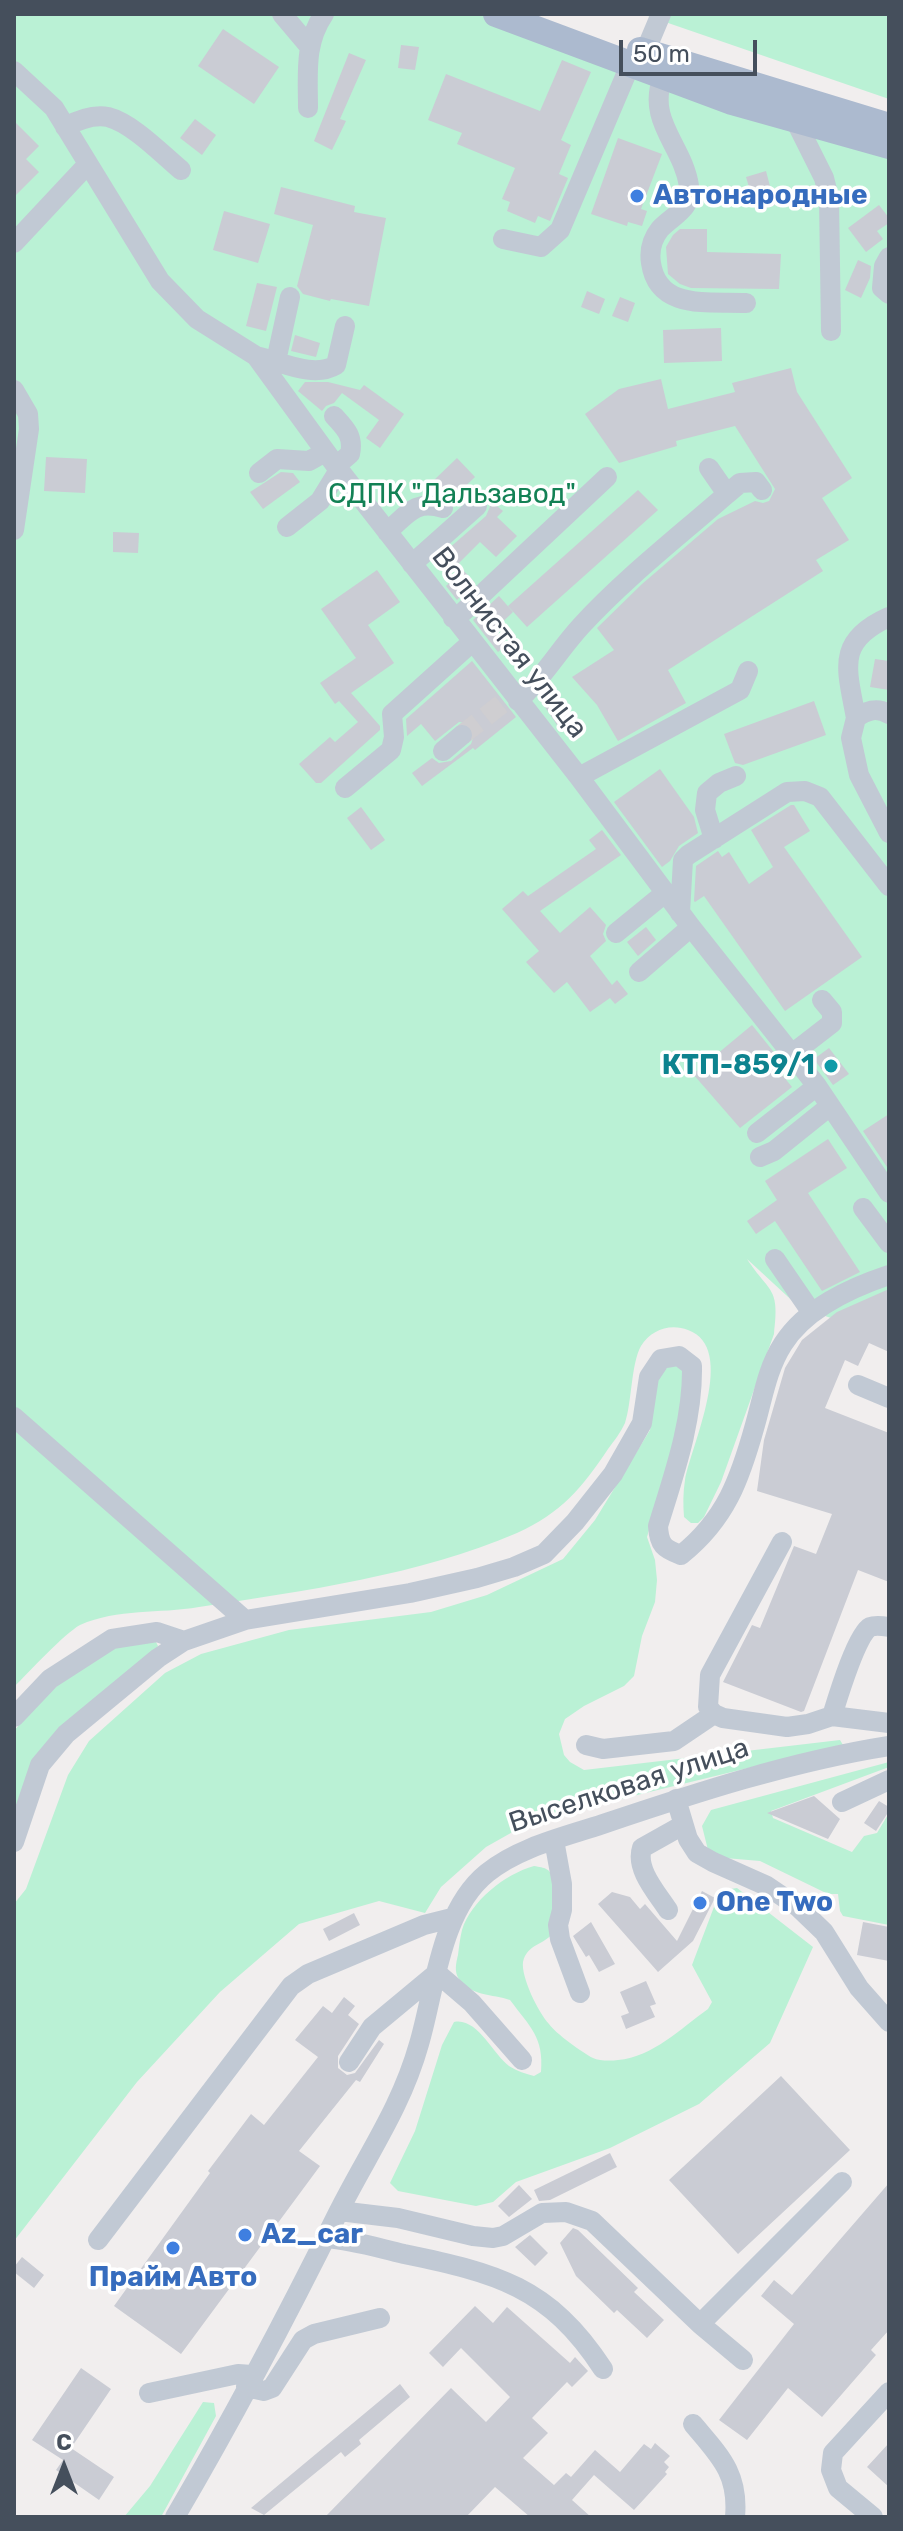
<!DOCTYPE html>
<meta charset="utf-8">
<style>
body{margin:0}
#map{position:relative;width:903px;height:2531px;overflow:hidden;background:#f1eeee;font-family:Rubik,sans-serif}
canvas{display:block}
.frame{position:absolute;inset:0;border:16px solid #454f5c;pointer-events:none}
.north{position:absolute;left:24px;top:2427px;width:80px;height:80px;-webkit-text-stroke:6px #fff;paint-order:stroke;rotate:0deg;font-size:22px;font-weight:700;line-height:32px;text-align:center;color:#454f5c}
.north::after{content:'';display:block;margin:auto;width:28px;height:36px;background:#454f5c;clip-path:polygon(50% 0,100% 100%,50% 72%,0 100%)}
.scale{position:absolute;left:619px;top:40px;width:138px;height:36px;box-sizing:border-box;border:4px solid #454f5c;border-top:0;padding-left:10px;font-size:24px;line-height:28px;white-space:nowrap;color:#454f5c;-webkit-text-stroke:6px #fff;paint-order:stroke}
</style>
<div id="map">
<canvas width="903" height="2531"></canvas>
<div class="frame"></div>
<div class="north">С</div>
<div class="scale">50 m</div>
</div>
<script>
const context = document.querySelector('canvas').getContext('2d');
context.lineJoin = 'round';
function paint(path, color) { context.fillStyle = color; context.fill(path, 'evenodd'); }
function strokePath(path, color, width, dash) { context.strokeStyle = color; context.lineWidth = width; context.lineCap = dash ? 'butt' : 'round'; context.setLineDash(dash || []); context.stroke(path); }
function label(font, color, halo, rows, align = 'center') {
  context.font = font + ' Rubik,sans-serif'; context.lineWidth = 7; context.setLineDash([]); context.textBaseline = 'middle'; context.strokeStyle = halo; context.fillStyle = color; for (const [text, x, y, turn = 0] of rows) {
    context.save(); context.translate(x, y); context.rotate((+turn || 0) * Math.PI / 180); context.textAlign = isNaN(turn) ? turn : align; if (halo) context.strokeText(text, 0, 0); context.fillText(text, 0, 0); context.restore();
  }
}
const green = new Path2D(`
 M14,14H508L889,145V1338L799,1307L747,1259C770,1294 780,1286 774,1334L721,1482L704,1517L698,1523H691L684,1517C683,1505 683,1492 685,1480C691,1446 738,1348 688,1330C670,1323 651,1330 641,1346C631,1364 632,1402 625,1423C621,1432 614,1441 608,1449C582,1488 561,1513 517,1533C420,1575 304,1591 199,1607C159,1614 118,1608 80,1625C65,1633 28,1673 14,1687Z
 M642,14H889V99Z
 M670,1366H678L683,1369L687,1380L675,1440L647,1537L655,1560L657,1580L655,1602L642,1636L634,1676L624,1686L584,1706L565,1719L559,1734L564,1755L570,1762L584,1770L840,1740L843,1745L600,1804L525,1825L486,1847L441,1887L425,1913L379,1901L299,1924L220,1992L137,2082L14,2241V1904L26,1889L68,1775L89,1741L165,1673L201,1654L289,1630L431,1612L487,1595L563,1559L595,1520L650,1430L655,1389L661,1371Z
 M156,1642L158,1646L154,1652L61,1726L14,1814V1731C39,1700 77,1664 113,1647C124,1641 143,1643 156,1642Z
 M889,1762V1767L771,1811L773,1818L852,1852L864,1836L877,1833L889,1813V1925L843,1916L840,1911L838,1894H828L760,1861L725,1858L708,1850L702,1826L711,1810Z
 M534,1866C545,1868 550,1868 553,1879V1933C544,1945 527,1944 523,1962C521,1977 538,2012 549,2024C555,2033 583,2053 593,2058C599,2061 611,2061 618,2060C653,2057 681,2028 708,2009L712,2002L692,1965L717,1899L724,1890L737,1888L813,1947L770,2043L699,2104L610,2148L516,2182L493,2202L476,2206L398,2191L390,2183L415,2131L442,2045L454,2022C477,2017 493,2054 509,2066C517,2071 526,2074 534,2076L541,2072C544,2037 530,2027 510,2000C493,1994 470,1996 459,1979C454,1972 456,1963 458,1955C459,1947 460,1938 462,1930C471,1901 505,1874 534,1866Z
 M203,2402L214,2403L216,2416L161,2517H124L150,2486Z`);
const building = new Path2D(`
 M223,29L279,67L254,104L198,66Z
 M401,45L419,47L415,70L398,68Z
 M349,53L366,60L340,119L346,121L332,150L314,141Z
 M562,60L591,72L561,140L571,145L559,174L568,178L550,221L538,216L535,223L507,211L510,202L502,199L515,168L457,144L462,133L428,120L446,74L540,111Z
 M195,119L216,135L202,155L180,138Z
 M14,121L39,146L26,159L39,172L14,197Z
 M618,138L662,154L641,209L647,211L642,226L628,222L627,226L591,214Z
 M766,171L775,205L756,211L746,177Z
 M281,187L355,206L354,212L386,218L369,306L331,299L330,301L303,294L297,286L313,225L274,214Z
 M879,205L889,218V223L877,231L883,239L866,252L848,228Z
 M224,211L270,224L258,263L213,250Z
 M680,229H707V252L781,254L779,289L691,288L680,284L668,274L666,247L673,235Z
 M858,260L871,266L870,278L861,298L845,290Z
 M257,283L277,287L266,331L246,326Z
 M587,291L605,299L599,314L581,307Z
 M620,297L635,303L628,322L612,316Z
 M721,328L722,361L664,363L663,330Z
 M295,335L320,343L316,357L291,351Z
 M791,368L797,392L852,478L822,498L849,540L816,560L823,571L668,670L686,703L618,741L597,705L572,677L614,650L597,628L642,584L718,519L755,501L763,503L769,501L775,489L735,426L676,441L677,446L619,463L585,414L619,389L661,379L668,409L735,392L732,383Z
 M305,382H328L360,390L364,385L404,414L380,448L366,438L379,420L342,393L334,403L326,406L322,411L298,391Z
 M46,457L87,459L85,493L44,491Z
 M457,458L475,477L452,499L443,495L431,483Z
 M281,472L293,473L300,482L263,509L250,492Z
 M638,490L658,510L527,627L508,606Z
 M492,502L503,511L497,517L517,536L496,557L480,542L452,570L439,557L486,516Z
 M113,532L139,533L138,553L113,552Z
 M377,570L400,602L368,625L394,663L351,693L380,726V730L321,783H316L299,764L330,737L335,742L358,722L339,701L335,704L320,683L356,658L321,609Z
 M463,570L475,583L457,600L446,586Z
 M499,596L513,612L493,631L506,645L498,652L473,620Z
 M875,659L889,661V690L870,687Z
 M472,661L516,717L475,750L473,748L422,786L412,773L432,758L439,763L451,761L471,744L475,732L467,723L459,722L435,741L421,724L407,736L406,719Z
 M547,689L576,720L561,731L539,698Z
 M814,701L826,735L743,765L735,763L724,734Z
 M660,769L694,817L698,833L679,846L670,861L662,867L614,802Z
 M791,805H794L810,831L784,847L862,957L785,1011L704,896L695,902L694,901L696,866L718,851L722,857L729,852L749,884L773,867L751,830Z
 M361,807L385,840L371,850L347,818Z
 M602,830L621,855L540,911L560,933L590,907L606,925L603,934L606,941L590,956L612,985L617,980L628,994L615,1004L610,998L590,1012L567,982L554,993L526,962L539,951L502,909L523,891L528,896L596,849L589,840Z
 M646,927L656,940L638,956L627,942Z
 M752,1025L781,1061L775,1066L792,1087L740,1128L693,1074Z
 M829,1048L849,1074L833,1085L814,1059Z
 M889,1114V1170L863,1131Z
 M828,1139L847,1168L808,1193L860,1272L822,1291L775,1221L756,1234L747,1221L777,1200L765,1181Z
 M889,1289V1352L869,1343L858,1366L845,1360L825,1408L889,1433V1582L858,1570L804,1711L801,1712L723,1682L752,1625L760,1628L794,1546L816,1554L832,1514L757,1491L764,1440L785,1368L802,1340L837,1312Z
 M814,1796L840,1819L828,1839L767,1813Z
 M879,1801L889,1807V1811L876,1831L864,1823Z
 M702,1891L715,1898L693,1941L658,1972L598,1904L612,1892L630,1897L640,1909L645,1904L677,1941Z
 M354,1913L360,1925L329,1941L323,1929Z
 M591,1922L615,1964L599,1972L589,1955L586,1957L573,1936Z
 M863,1922L889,1927V1961L857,1955Z
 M646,1981L656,2004L650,2006L655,2017L626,2029L621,2016L629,2013L620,1992Z
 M344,1997L355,2006L348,2015L359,2024L338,2056V2068L347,2075L355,2073L379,2040L384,2044L360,2082L356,2080L299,2151L320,2166L181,2354L114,2306L210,2173L208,2171L251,2114L264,2125L318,2057L295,2040L323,2006L332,2013Z
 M781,2076L850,2150L738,2254L669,2180Z
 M610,2153L617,2167L550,2200L539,2201L534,2190Z
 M889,2183V2330L871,2350L876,2355L822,2417L788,2388L747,2440L719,2420L794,2324L761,2296L774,2280L792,2295Z
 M519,2185L532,2199L509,2217L498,2206Z
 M573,2228L578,2230L638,2288L634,2292L664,2320L647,2338L617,2310L614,2313L576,2276L560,2243Z
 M530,2235L548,2253L535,2266L515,2247Z
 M22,2257L44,2275L34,2288L14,2272V2267Z
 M475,2306L493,2323L507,2307L570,2363L575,2357L588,2371L572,2387L567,2382L532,2418L548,2433L523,2458L554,2485L566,2473L571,2477L595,2450L620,2472L644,2444L651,2449L655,2443L670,2456L664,2462L669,2467L665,2472L667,2474L634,2510L594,2475L572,2500L591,2517H530L495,2487L466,2517H325L451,2388L486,2422L510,2397L461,2348L443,2367L429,2353Z
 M81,2368L111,2389L71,2448L114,2477L99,2500L56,2470L63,2460L32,2440Z
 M400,2384L410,2397L359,2440L361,2444L345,2457L341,2452L264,2515L251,2508Z
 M889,2443V2487L867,2467Z`);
const minorTunnel = new Path2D(`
 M462,735L508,699`);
const minor = new Path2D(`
 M282,14L309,46
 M645,52L661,14
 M14,71L54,108L160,281L197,319L256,356L336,466L579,777L691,927L817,1086L889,1193
 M663,77C646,121 683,145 689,186C692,210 674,214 660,229C652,239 649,250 651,263C658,311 709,301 746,303
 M308,108C308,74 304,43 324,14
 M795,120L824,178L829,198L831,331
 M65,127C78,120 93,114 108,117C132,123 162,154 181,170
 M503,239L541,247L560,230L630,65
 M14,243L87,165
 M889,257L884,266L882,288L889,294
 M256,356C280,361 313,379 336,365L345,326
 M276,361L290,297
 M14,390L28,414L29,429L14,530
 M334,416C345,428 354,436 350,454L336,466
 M259,473L277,459L309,461L325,452
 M727,494L740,483L756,482L762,490
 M287,527L320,501L339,470
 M387,532C407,515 415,499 443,508
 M412,564L477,506
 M453,618L463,612L607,477
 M518,701C543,678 559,650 581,626C625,578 678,537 727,494L709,468
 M889,714C877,707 867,710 856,718L851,738L859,775L889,833
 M856,718C847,669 835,641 889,617
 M443,751L462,735
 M579,777L740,690L748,671
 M345,788L391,750L394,737L392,714L472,642
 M714,839L705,810L707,793L719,783L736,776
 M680,913L683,860L688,855L787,792L805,791L820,797L889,886
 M616,933L665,893
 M639,972L691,927
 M792,1054L832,1023V1012L822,1000
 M757,1133L817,1086
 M760,1157L774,1151L830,1106
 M863,1208L889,1243
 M775,1259L812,1313
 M858,1385L889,1398
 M14,1417L245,1620
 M782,1542L710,1675L708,1707L714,1714L723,1718L787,1727L808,1724L832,1716L889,1723
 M832,1716C837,1700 857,1633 870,1627C875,1625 883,1626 889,1627
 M14,1717L50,1679L112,1639L157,1632L184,1641
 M586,1745L603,1749L674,1741L714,1714
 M676,1799L688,1839L697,1853L713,1862L767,1886L798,1907L824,1932L859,1988L889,2022
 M842,1802L889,1780
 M554,1840L562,1884V1910L558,1925L560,1939L580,1993
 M14,1842L40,1765L66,1734L158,1658L184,1641L245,1620L410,1593L477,1578L514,1567L544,1554L575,1522L613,1474L642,1423L649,1377L661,1359L679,1356L692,1366C693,1421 674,1474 658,1526C659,1545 664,1549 681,1555C726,1519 740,1479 755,1425C763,1397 767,1369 783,1344C806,1308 850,1288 889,1275
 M668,1910C657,1893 635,1869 642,1848L683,1825
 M349,2062L372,2027L437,1973L472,2003L522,2060
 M339,2211L398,2218L473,2236L493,2238L503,2236L542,2213L566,2212L592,2221L700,2324L743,2360
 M326,2238C353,2240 378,2248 404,2254C496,2273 549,2286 603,2369
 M98,2240L291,1986L308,1974L424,1925L452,1918
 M700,2324L842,2182
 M246,2387L264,2391L272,2388L303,2340L314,2334L380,2318
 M149,2393L238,2374L252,2375
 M693,2424C719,2455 739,2473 735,2517
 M175,2517C233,2418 287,2316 338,2213C367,2155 401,2108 419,2044C435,1990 440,1911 487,1873C519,1847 564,1837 603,1824C695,1793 793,1761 889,1746
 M873,2517L838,2488L831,2470L833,2453L889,2392`);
const major = new Path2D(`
 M496,14L732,102L889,146
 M640,50L889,126`);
const markers = [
 [637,196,8,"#3f7fe0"],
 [831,1066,8,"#0f9aa8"],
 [700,1903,8,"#3f7fe0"],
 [245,2235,8,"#3f7fe0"],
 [173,2248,8,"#3f7fe0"]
];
const shopNames = [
 ["Автонародные",653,196],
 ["One Two",716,1903],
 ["Az_car",261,2235],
 ["Прайм Авто",173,2278,"center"]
];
const parkNames = [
 ["СДПК \"Дальзавод\"",452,495]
];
const streetNames = [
 ["Волнистая улица",509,643,52],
 ["Выселковая улица",629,1786,-18]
];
const cultureNames = [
 ["КТП-859/1",815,1066]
];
paint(green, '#baf1d5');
paint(building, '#caccd4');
strokePath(minorTunnel, '#cfced1', 20, [20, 10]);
strokePath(minor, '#c1c9d4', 20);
strokePath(major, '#acbacf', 26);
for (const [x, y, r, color] of markers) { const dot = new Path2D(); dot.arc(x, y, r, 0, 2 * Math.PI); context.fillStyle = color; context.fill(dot); strokePath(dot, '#fff', 3); }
label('bold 28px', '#366cbe', '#fff', shopNames, 'left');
label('28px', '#138155', '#fff', parkNames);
label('28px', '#454f5c', '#fff', streetNames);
label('bold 28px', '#0d838f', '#fff', cultureNames, 'right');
</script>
